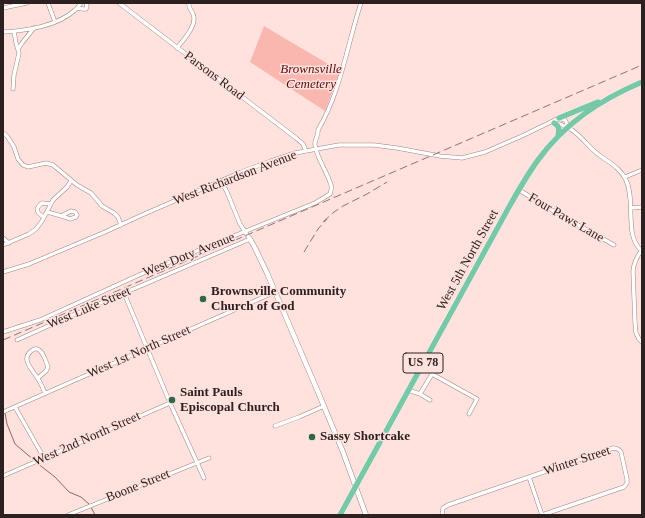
<!DOCTYPE html>
<style>
body{margin:0}
#map{position:relative;width:645px;height:518px;overflow:hidden;background:#ffe1de;font-family:"Times New Roman",serif}
canvas{display:block}
.frame{position:absolute;inset:0;border:4px solid #2c2120;pointer-events:none}
</style>
<div id="map">
<canvas width="645" height="518"></canvas>
<div class="frame"></div>
</div>
<script>
const context = document.querySelector('canvas').getContext('2d');
context.lineJoin = 'round';
function paint(path, color) { context.fillStyle = color; context.fill(path, 'evenodd'); }
function strokePath(path, color, width, dash) { context.strokeStyle = color; context.lineWidth = width; context.lineCap = dash ? 'butt' : 'round'; context.setLineDash(dash || []); context.stroke(path); }
function label(font, color, halo, rows, align = 'center') {
  context.font = font + ' "Times New Roman",serif'; context.lineWidth = 3; context.setLineDash([]); context.textBaseline = 'middle'; context.strokeStyle = halo; context.fillStyle = color; for (const [text, x, y, turn = 0] of rows) {
    context.save(); context.translate(x, y); context.rotate((+turn || 0) * Math.PI / 180); context.textAlign = isNaN(turn) ? turn : align; if (halo) context.strokeText(text, 0, 0); context.fillText(text, 0, 0); context.restore();
  }
}
const green = new Path2D(`
 M264,26L340,71L325,111L250,62Z`);
const stream = new Path2D(`
 M5,413L7,424L15,444L35,461
 M37,463L55,477L69,492L81,497L89,504
 M91,507L95,515`);
const minor = new Path2D(`
 M48,3L55,22
 M119,3L296,138L303,144L306,151
 M3,8L27,3
 M77,8L83,9H86L87,6L86,3
 M3,32C25,31 58,26 75,10C78,8 79,5 81,3
 M177,48C183,40 198,25 193,14C192,10 188,9 189,3
 M18,49L22,43L34,28
 M13,89L14,75L19,53L16,43L14,31
 M555,123C572,126 581,138 592,149C603,160 619,165 626,180C636,201 624,235 641,250
 M3,133L7,136L14,147L18,159L23,165L28,167L46,163L53,165L77,185L91,193L102,206L114,213L118,217L121,225
 M625,177L642,170
 M519,190L562,216L614,245
 M631,208L642,207
 M47,212C55,214 63,216 70,219L76,217L77,215L75,212L71,211L61,216
 M44,217C37,213 34,209 42,203L51,204
 M3,238L9,243
 M3,245L29,234L36,229L42,221L53,200L67,187L71,181
 M642,250C637,256 634,263 633,271L635,323L636,333L639,339L642,342
 M3,272L29,264L105,232L142,215L241,172L271,161L295,153L339,145H374L397,148L440,156L462,158L485,152L522,136L559,118L565,120L569,127
 M124,293L170,403L204,478
 M3,332L40,320L150,270L315,203L330,194C331,191 332,188 331,185C327,171 317,159 315,145C314,140 319,135 318,130C341,91 347,45 361,3
 M17,340L66,318L250,239L240,224L227,192L221,181
 M38,378L46,371L48,367C46,362 44,353 39,350C34,346 26,354 27,360C28,367 35,373 38,379C41,383 43,389 45,393
 M408,390L420,394L430,400
 M420,394L432,374L477,399L469,414
 M15,407L44,458
 M3,412L275,292
 M275,426L299,417L324,406
 M3,476L170,403
 M529,477L542,515
 M68,515L209,458
 M442,515L443,508L448,505L613,448C617,448 619,449 621,452L627,479V483L624,487L542,515`);
const tertiary = new Path2D(`
 M250,239L255,248L267,273L318,392L343,452L366,515`);
const primary = new Path2D(`
 M559,118L598,102
 M554,123C560,126 559,131 558,136
 M340,515L509,207C518,191 527,175 538,160C565,123 600,100 642,82`);
const rail = new Path2D(`
 M323,222L334,212L343,206L367,194L387,182
 M304,252L318,229L327,219
 M3,340L642,65`);
const markers = [
 [203,299,4,"#31664b"],
 [172,400,4,"#31664b"],
 [312,437,4,"#31664b"]
];
const shields = [
 [423,363,40]
];
const shieldNames = [
 ["US 78",423,363]
];
const parkNames = [
 ["Brownsville",311,70],
 ["Cemetery",311,85]
];
const streetNames = [
 ["Parsons Road",214,76,37],
 ["West Richardson Avenue",235,178,-21],
 ["Four Paws Lane",566,218,30],
 ["West Doty Avenue",189,255,-22],
 ["West 5th North Street",468,260,-61],
 ["West Luke Street",89,308,-23],
 ["West 1st North Street",139,352,-24],
 ["West 2nd North Street",87,439,-24],
 ["Winter Street",577,461,-18],
 ["Boone Street",138,486,-22]
];
const poiNames = [
 ["Brownsville Community",211,292],
 ["Church of God",211,307],
 ["Saint Pauls",180,393],
 ["Episcopal Church",180,408],
 ["Sassy Shortcake",320,437]
];
paint(green, '#f9b7af');
strokePath(stream, '#94645f', 1);
strokePath(minor, '#9f8481', 4.5);
strokePath(tertiary, '#9f8481', 5.5);
strokePath(primary, '#fff', 6);
strokePath(minor, '#fff', 3.5);
strokePath(tertiary, '#fff', 4.5);
strokePath(primary, '#78c7a7', 5.5);
strokePath(rail, '#897674', 1, [8, 4]);
for (const [x, y, r, color] of markers) { const dot = new Path2D(); dot.arc(x, y, r, 0, 2 * Math.PI); context.fillStyle = color; context.fill(dot); strokePath(dot, '#ffe1de', 1.5); }
for (const [x, y, w] of shields) { const box = new Path2D(); box.roundRect(x - w / 2, y - 10, w, 20, 3); context.fillStyle = '#ffe1de'; context.fill(box); strokePath(box, '#2c2120', 1); }
label('bold 12px', '#2c2120', null, shieldNames);
label('italic 13px', '#57080a', '#ffe1de', parkNames);
label('13px', '#2c2120', '#ffe1de', streetNames);
label('bold 13px', '#2c2120', '#ffe1de', poiNames, 'left');
</script>
